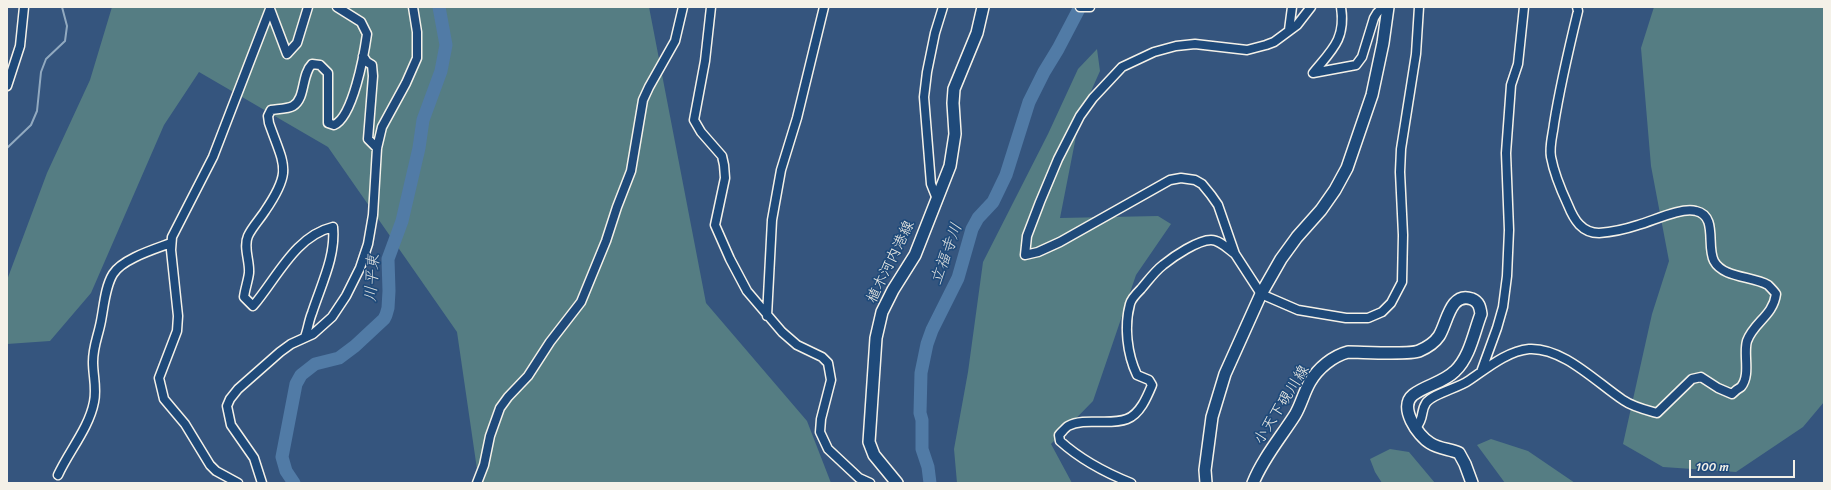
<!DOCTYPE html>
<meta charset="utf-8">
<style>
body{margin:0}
#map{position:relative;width:1831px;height:490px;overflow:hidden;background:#35557e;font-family:Sriracha,sans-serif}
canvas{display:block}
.frame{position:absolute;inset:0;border:8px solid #f4f1e8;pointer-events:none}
.scale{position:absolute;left:1689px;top:460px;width:106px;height:18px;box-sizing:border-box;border:2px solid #f4f1e8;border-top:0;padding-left:5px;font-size:12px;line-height:14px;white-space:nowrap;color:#f4f1e8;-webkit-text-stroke:3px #1f4a7a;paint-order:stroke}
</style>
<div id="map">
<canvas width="1831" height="490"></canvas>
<div class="frame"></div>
<div class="scale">100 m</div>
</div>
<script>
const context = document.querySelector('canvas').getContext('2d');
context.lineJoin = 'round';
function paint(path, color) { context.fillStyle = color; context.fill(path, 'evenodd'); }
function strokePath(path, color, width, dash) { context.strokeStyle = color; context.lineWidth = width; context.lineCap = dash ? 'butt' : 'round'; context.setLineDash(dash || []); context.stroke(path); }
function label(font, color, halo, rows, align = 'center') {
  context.font = font + ' Sriracha,"Klee One",sans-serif'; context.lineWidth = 3.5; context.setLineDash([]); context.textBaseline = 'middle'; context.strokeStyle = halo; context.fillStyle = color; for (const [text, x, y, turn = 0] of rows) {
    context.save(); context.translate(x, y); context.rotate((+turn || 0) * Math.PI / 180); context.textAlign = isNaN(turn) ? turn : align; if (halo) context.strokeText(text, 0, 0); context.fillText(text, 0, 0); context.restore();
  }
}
const green = new Path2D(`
 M112,7H649L706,303L807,421L831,483H479L457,332L328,147L199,72L164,125L91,293L50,341L7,344V280L47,173L90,80Z
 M1654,7H1824V402L1803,427L1736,472L1663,467L1623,444L1652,314L1669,261L1651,166L1641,48Z
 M1097,49L1100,71L1080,116L1060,218L1158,216L1171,224L1136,275L1093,401L1051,444L1072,483H957L954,449L968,372L983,262L1048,134L1078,69Z
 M1491,439L1528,451L1575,483H1505L1477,445Z
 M1390,449L1409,452L1435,483H1382L1375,472L1370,459Z`);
const stream = new Path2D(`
 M7,148L31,125L37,111L41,72L46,59L65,41L67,26L62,7`);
const river = new Path2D(`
 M294,483L286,471L282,457L296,384L301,375L315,364L339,358L355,346L384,319L386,315L388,308L389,291L388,259L402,221L419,148L423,120L441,71L446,45L439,7
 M930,483L928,467L922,449V420L920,413L921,373L927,344L932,330L958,278L972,229L978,218L993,202L1006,175L1029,102L1044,72L1058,49L1080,7`);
const street = new Path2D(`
 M711,7L705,61L694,120L701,132L722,156L724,165L725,178L715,225L730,259L747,291L782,332L797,345L822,357L828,363L831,380L821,419L820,432L828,449L859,478L870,483
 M1080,7H1090
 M1311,7L1297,25L1274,42L1266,45L1247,50L1195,44L1176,46L1154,52L1122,67L1093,98L1080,116L1058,159L1040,202L1027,236L1025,255L1038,252L1060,242L1170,180L1181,178L1195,180L1202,184L1211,195L1218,205L1235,254L1261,294L1298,310L1346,318H1368L1382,312L1391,303L1402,282L1403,235L1400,172L1401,149L1416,54L1419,7
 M1341,7C1346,39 1332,50 1313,73L1356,65L1362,57L1374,18L1377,13L1383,7
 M1289,30L1292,7
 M363,56L367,62L372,65L373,76L368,139L377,148
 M7,86L20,46L24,7
 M937,199L931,184L924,97L927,72L935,33L943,7
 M767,316L772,220L781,170L797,118L824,7
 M305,337C308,329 309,320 312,313C321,285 336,256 333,227C295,236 277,278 253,306L244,297C245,289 248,281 249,273C250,261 243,247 248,236C252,227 260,219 265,211C293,170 284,166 269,123L268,116L271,110C277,109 288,109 293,106C306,98 301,75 312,64L320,65L328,73V123L334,125C353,117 364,55 367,34L361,22L337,7
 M1481,372L1497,328L1503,307L1507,276L1509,230L1506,153L1511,85L1518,64L1524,7
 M1416,428C1425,417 1420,412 1426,403C1432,394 1458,388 1468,381C1486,369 1507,351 1529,349C1563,347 1597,383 1623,400C1633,407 1646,410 1657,413L1692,379L1701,377L1718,388L1732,394C1734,392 1739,388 1741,387C1751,375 1743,354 1747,341C1754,322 1773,316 1776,294C1774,291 1771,288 1768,285C1752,276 1723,278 1714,261C1706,246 1718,216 1696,211C1681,207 1653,221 1638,225C1626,229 1612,232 1599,233C1582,233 1574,220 1568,205C1561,190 1554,173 1551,157C1549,146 1553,134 1554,124C1560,86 1569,48 1578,11L1577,7
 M58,475C69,451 89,428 94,402C97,388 93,376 93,362C93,346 98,337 101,321C104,306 105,287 113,274C122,259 155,249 171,243
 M238,483L216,471L210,465L185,424L164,399L159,378L177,331L178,316L171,250L172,237L213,157L270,9L287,54L297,43L308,7
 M262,483L254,458L231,425L227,406L230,399L238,389L280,352L291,344L313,334L332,317L346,296L360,268L368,244L373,215L377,148L382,127L406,83L417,58V32L413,7
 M477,483L484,465L490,436L500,408L508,397L528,376L550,342L581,302L606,241L617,207L631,171L643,100L649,87L675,41L683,7
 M1131,483C1106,473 1080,459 1060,441L1059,435C1062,432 1065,428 1068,426C1085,417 1109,426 1127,419C1140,414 1147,397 1152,385L1149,380L1137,375C1127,354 1124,326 1130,304C1131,299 1137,293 1141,289C1148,281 1154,272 1163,265C1174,256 1198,240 1211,240C1220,240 1228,249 1235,254`);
const secondary = new Path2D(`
 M897,483L874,455L869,442L876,338L882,312L893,290L915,255L950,166L955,134L953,103L954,89L977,33L983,7
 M1206,483L1205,470L1212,417L1225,374L1261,294L1281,259L1297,237L1321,210L1335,190L1347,168L1372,95L1383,43L1388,7
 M1253,483C1263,458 1281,437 1295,415C1301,405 1304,392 1310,382C1318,368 1333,356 1348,352C1362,352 1410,355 1419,351C1426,348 1435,342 1439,336C1447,324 1450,291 1472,299C1479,302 1480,307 1481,314C1474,332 1470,357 1455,371C1443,383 1426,385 1413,395C1398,407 1418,436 1430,443C1439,449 1450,449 1459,453L1465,464L1472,483`);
const streetNames = [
 ["植木河内港線",891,262,-64],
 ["小天下硯川線",1282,405,-58]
];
const waterNames = [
 ["立福寺川",947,254,-70],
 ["川平東",373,278,-86]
];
paint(green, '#557d83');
strokePath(stream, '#92aac0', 2);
strokePath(river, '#517ba6', 13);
strokePath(street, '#f4f1e8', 11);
strokePath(secondary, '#f4f1e8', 14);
strokePath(street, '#1f4a7a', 8);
strokePath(secondary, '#1f4a7a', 11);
label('15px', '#f4f1e8', '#1f4a7a', streetNames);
label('italic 16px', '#dcdfde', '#1f4a7a', waterNames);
</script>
